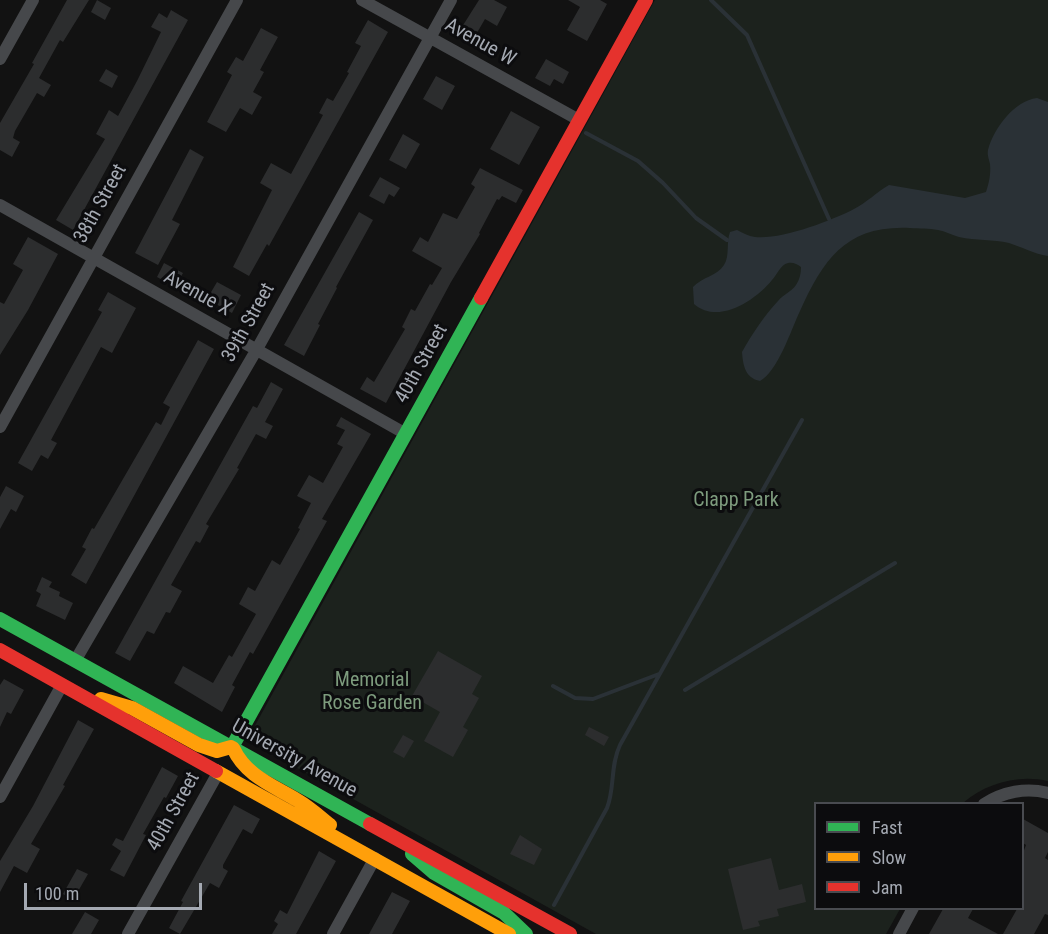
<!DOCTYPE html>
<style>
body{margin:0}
#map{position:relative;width:1048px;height:934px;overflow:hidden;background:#121212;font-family:"Roboto Condensed",sans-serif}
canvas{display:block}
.legend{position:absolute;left:814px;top:802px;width:210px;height:108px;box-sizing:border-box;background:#0c0c0e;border:2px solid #494b50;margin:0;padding:8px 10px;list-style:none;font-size:18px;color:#a4a9b2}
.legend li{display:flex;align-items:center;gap:12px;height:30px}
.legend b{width:30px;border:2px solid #494b50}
.scale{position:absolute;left:24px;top:883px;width:178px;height:27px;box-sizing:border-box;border:3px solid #a4a9b2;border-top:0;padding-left:8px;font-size:18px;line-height:21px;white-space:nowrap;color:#a4a9b2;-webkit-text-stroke:4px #0c0c0e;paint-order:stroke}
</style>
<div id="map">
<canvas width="1048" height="934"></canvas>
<ul class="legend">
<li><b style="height:8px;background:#30b455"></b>Fast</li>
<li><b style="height:8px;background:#ff9f0a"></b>Slow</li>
<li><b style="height:8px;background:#e5322d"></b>Jam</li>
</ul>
<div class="scale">100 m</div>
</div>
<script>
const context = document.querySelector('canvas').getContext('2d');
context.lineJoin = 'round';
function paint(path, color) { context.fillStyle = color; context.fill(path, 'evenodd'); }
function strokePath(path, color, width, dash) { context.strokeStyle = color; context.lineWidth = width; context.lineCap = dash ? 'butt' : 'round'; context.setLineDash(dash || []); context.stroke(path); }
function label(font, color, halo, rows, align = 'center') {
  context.font = font + ' "Roboto Condensed",sans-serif'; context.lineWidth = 6; context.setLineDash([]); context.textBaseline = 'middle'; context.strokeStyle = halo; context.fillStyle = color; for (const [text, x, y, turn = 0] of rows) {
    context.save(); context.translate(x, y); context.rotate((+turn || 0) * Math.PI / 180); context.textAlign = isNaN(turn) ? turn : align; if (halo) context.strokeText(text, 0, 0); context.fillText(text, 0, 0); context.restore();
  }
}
const green = new Path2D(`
 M655,0H1048V781C1018,774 986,783 963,803L816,804V908L900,909L886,934H596L247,740Z`);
const water = new Path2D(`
 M1037,98L1048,102V256C1034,254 1022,247 1009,243C993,239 976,241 959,237C952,235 945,231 938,230C929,228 919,229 910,228C847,225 824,258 800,311C791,330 778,371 760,381C745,378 743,365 742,352C752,334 764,316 778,301C784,294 791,292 796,285C800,279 801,273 801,267C797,264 793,262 788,263C780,265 777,275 772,280C755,301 718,325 694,304L693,287C702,277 717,276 724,265C730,256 726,242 730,232L737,230C743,233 748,236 755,237C780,240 831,221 854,209C866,203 877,192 889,185L965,198L986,192C989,183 991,174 990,164C989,159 987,155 988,150C994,128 1014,101 1037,98Z`);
const stream = new Path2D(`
 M711,0L747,35L829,219
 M586,133L638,161L663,183L696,218L727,240
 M553,686L575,698L593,699L659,674
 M685,690L895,563
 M554,905L607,808C615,788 610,766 620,745L802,420`);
const building = new Path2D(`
 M67,0H89L63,42L60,40L39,78L51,85L44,97L37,93L15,131L13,138L20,142L12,157L0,150V123L34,64L32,63Z
 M97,0L111,8L105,20L91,12Z
 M479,0H494L507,7L497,26L485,19L474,38L460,30Z
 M568,0H600L607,4L587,41L567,30L580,7Z
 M171,10L188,20L73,230L56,220L105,139L96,134L109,110L118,116L137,81L161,32L151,27L159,13L167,18Z
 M368,20L388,32L269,246L267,244L249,276L233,267L272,190L260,183L271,163L291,174L323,115L319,113L327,98L333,101L349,73L347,72L361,46L355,43Z
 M261,28L278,37L260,70L264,72L253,92L262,97L252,115L240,108L226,132L207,122L232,75L227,72L236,57L243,61Z
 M546,59L569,72L563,84L554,79L550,86L535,78Z
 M106,69L118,76L112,88L99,81Z
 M436,76L455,86L442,110L423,99Z
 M511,111L540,127L519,165L490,149Z
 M403,134L420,144L406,169L389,160Z
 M190,149L204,157L172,220L180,224L158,265L135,253Z
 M480,168L523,190L516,203L502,196L499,200L497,199L479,233L480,234L451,282L386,403L360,389L367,377L374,382L405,329L402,327L411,309L415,311L430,284L432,285L442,268L412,251L420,237L428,242L443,213L457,219L475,187L471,184Z
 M380,177L400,188L394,197L389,194L384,204L369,196Z
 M359,212L373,220L336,287L337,288L318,324L320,325L304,356L284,345Z
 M28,237L58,254L28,310L0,355V302L4,304L23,270L13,264Z
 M164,263L183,273L175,287L157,277Z
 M217,282L241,295L232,313L207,299Z
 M108,292L136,308L112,353L101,347L51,440L57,443L48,459L41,455L32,471L18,463L102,312L98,310Z
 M198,340L214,349L86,584L71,575L86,549L82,547L92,528L94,529L156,422L161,425L170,407L163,403Z
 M271,382L283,389L265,422L273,426L266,439L256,434L237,468L239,469L206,524L209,526L200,543L196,541L171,585L182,591L170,613L166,612L154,634L147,631L130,661L115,653L253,406L257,408Z
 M341,417L371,434L322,519L327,521L253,654L250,652L232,685L235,687L222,712L174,683L183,666L213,683L229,655L232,657L256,614L239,604L248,587L255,591L272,560L280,565L300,529L298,528L311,503L297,496L309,475L323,483L343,447L337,444L345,430L336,426Z
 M6,486L24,496L16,512L11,509L0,529V497Z
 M42,577L52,582L49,587L60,592L59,596L73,603L65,620L36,606L41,594L36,591Z
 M438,651L482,676L472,694L479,698L463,727L468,730L453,757L424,741L440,712L412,696Z
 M4,679L24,690L11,714L7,712L0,727V685Z
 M78,720L94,729L63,785L65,786L31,844L40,849L27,873L14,866L0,892V861L33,806Z
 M589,727L609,737L604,746L585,735Z
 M403,735L414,741L404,758L393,752Z
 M162,767L178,776L166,798L164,797L143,834L146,835L124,877L110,870L121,851L112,845L116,838L123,841Z
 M234,805L260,819L252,834L243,829L223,865V868L228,871L219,888L210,883L180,934L169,928L183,902L181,901Z
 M1023,819L1048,833V852L1045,858L1048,860V915L1045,914L1034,934H1003L1017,909H1023V853L1026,845L1023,843Z
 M520,835L542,849L534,865L510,854Z
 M319,851L336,861L296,934H272L278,924L274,921L280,910L287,914Z
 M771,858L779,890L802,884L806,902L777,909L779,916L758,921L760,926L743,930L728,869Z
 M77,869L88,874L73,900L63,894Z
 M392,892L410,901L392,934H369Z
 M943,909H973L968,918L998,934H929Z
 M85,912L99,920L91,934H72Z`);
const street = new Path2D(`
 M362,0L579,120
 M0,59L33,0
 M0,205L406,434
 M0,427L237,0
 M75,661L257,349L451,0
 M0,797L62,685
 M984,804C1003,792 1026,787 1048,793
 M128,934L218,773
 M333,934L375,858
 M899,934L913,908`);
const fast = new Path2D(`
 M0,619L370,824
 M232,747L481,298
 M412,854L434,873L504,913L526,934`);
const slow = new Path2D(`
 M101,699L132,708L199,745L217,751L231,747
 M233,748C246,776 272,785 297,800C309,807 319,816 330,825
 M216,771L509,934`);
const jam = new Path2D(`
 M481,298L646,0
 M0,650L216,771
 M370,824L570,934`);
const streetNames = [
 ["Avenue W",480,43,29],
 ["38th Street",101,204,-61],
 ["Avenue X",197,294,29],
 ["39th Street",249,323,-61],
 ["40th Street",422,364,-61],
 ["University Avenue",294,759,29],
 ["40th Street",174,812,-61]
];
const parkNames = [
 ["Clapp Park",736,501],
 ["Memorial",372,681],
 ["Rose Garden",372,704]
];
paint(green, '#1c221d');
paint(water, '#2a3136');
strokePath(stream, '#2a3136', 4);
paint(building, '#2c2d2e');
strokePath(street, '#46484b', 12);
strokePath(fast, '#30b455', 14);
strokePath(slow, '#ff9f0a', 14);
strokePath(jam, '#e5322d', 14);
label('20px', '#a4a9b2', '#0c0c0e', streetNames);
label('20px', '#7d9b7d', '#0c0c0e', parkNames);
</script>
